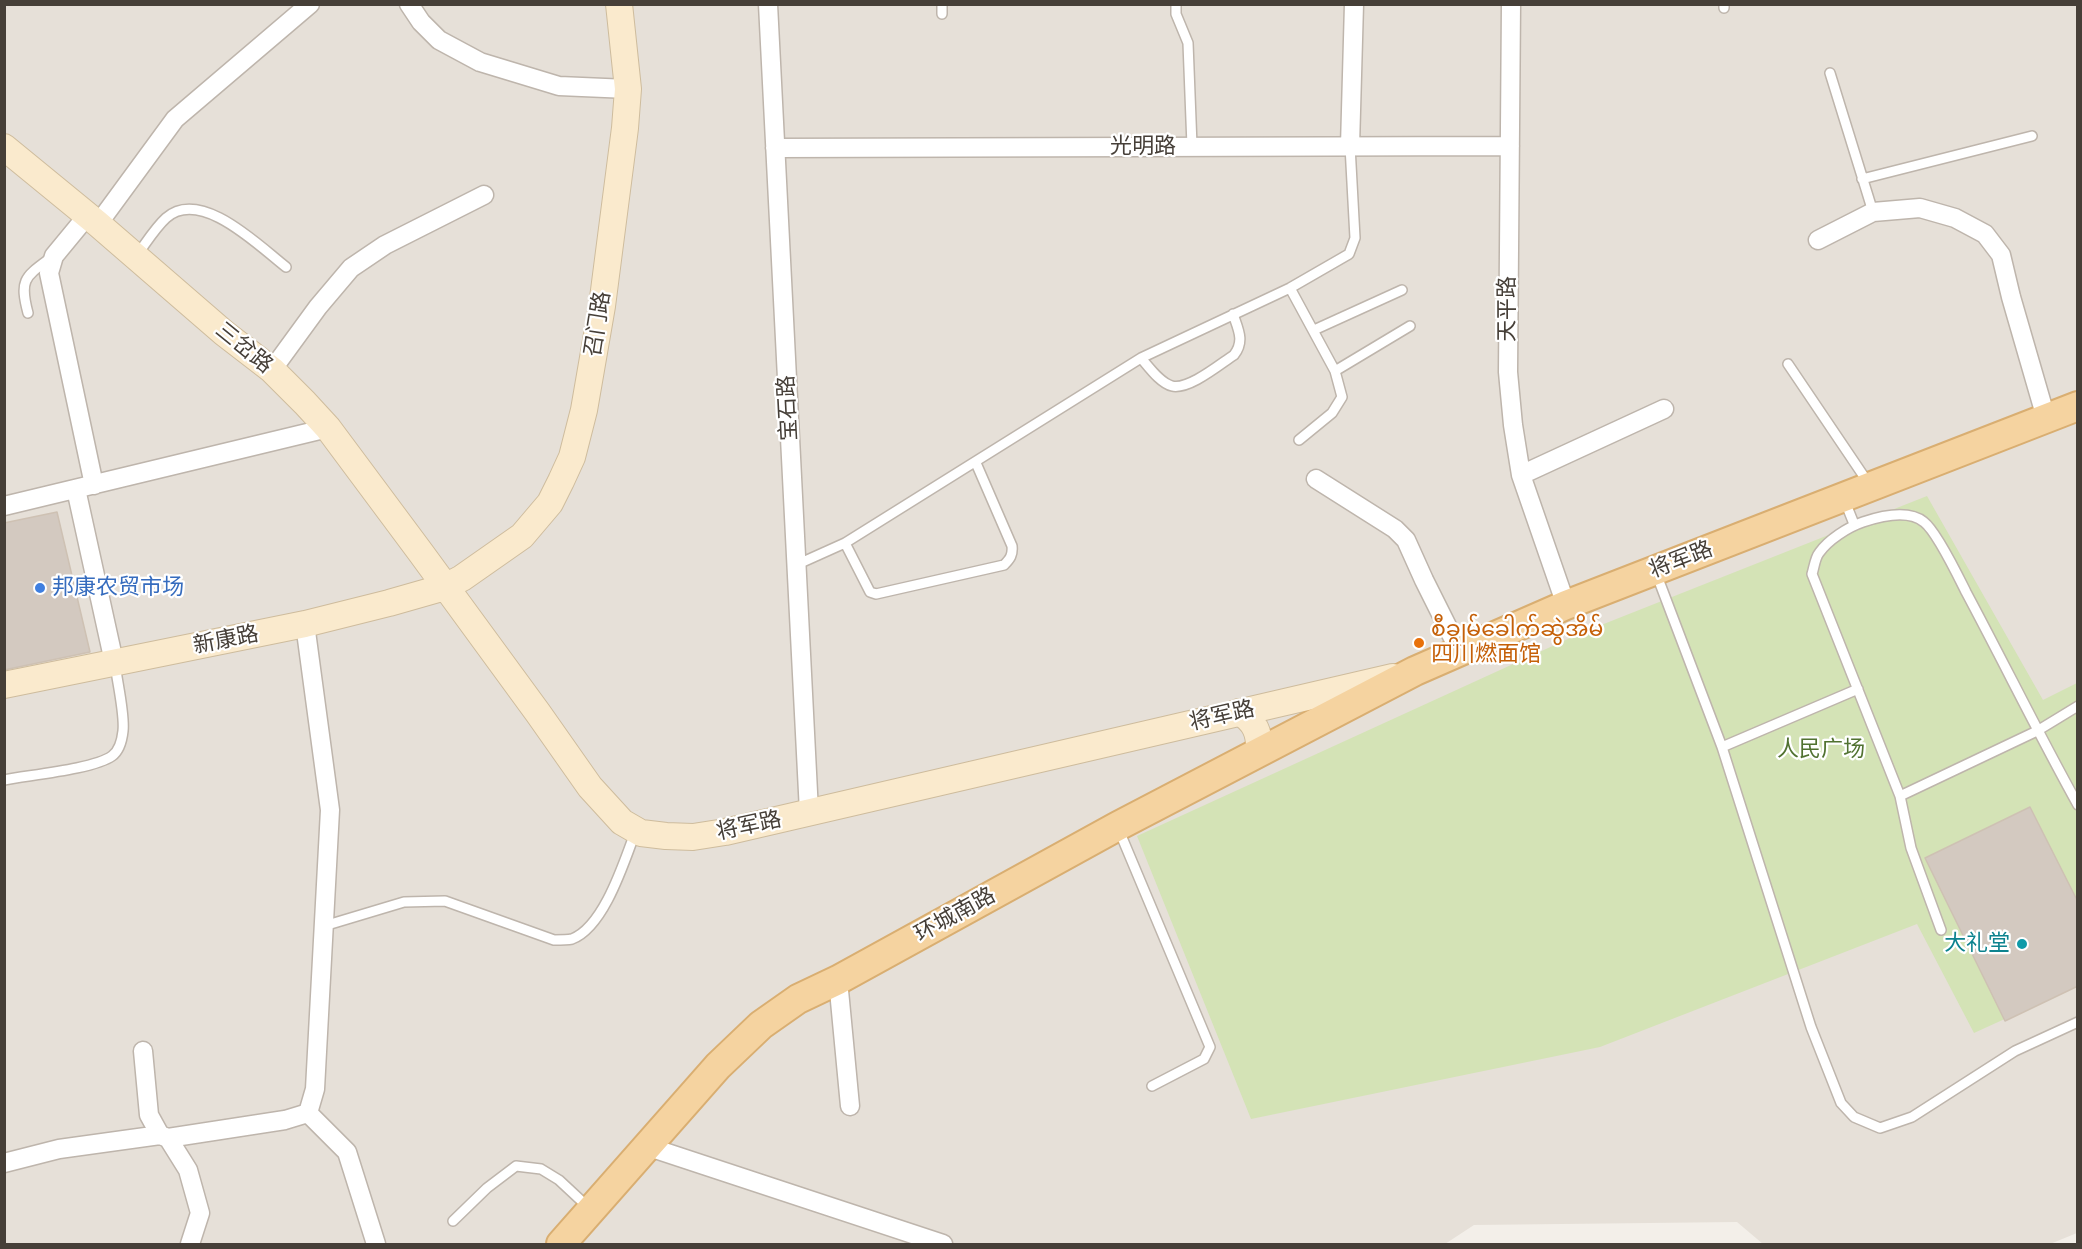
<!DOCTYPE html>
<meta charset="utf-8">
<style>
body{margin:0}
#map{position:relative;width:2082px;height:1249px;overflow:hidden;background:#f3efe9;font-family:Cabin,sans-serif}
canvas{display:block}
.frame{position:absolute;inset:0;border:6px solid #463f38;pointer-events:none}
</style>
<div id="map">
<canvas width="2082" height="1249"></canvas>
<div class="frame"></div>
</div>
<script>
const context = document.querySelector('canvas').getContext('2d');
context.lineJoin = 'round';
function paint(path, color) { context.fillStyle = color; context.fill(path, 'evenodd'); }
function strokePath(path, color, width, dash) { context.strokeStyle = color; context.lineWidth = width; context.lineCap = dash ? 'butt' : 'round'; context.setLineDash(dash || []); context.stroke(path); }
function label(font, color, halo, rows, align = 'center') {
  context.font = font + ' Cabin,"Noto Sans SC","Noto Sans Myanmar",sans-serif'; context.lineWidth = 4.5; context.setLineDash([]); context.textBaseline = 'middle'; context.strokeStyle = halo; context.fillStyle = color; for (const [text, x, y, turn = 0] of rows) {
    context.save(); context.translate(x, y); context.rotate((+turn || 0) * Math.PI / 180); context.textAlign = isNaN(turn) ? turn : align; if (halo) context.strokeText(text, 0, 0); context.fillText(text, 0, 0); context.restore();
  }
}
const residential = new Path2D(`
 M5,5H2077V1233L2050,1244H1763L1737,1222L1474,1225L1445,1244H5Z`);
const green = new Path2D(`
 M1927,496L2043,700L2077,683V986L1974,1033L1917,924L1600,1047L1251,1119L1137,836L1581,633Z`);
const building = new Path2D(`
 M57,512L90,652L4,670V523Z
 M2030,807L2078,902V986L2005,1021L1925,858Z`);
const service = new Path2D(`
 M1176,4V14L1188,43L1192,146
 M1724,4V8
 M942,14V4
 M1830,73L1873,212
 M1862,179L2032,136
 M137,255C146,243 155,228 166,218C201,187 260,247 286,267
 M1290,288L1335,371L1342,397L1332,413L1299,440
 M28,313C19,279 25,277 52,257
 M1314,330L1402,290
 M1141,358C1149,367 1160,383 1172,386C1189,390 1220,364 1234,355C1245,341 1238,329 1233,314
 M1788,364L1869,484
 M1335,371L1410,326
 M1844,499L1854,524
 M845,543L870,592L876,594L1004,565C1010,559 1013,555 1012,546L976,463
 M796,565L845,543L1141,358L1290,288L1349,254L1355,238L1350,146
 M1656,573L1722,747L1811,1027L1841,1103L1854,1117L1880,1128L1912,1117L2015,1051L2078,1022
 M1722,747L1858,689
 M4,780C29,775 94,769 112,756C119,751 122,740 123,731C125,714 117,682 115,663
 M1900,796L2037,731L2078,706
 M1118,828L1210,1047L1204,1059L1152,1086
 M324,926L404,902L445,901L554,940C559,940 567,940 572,939C604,927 624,862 635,833
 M1941,930L1911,848L1900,796L1812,574C1814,568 1815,558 1819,553C1828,540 1848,527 1863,522C1881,516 1908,509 1924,522C1937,532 1958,576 1966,592C2004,663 2039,735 2078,805
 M453,1221L487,1188L516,1166L541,1169L559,1180L588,1207`);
const minor = new Path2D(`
 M409,4L421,22L439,40L480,62L559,86L628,89
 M768,4L809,812
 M1511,4L1508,372L1513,425L1521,475L1566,605
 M1350,146L1354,4
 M775,148L1510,146
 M87,216L54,256L49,273L94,485
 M98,224L175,119L310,4
 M1818,240L1873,212L1920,208L1955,218L1985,234L2001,255L2011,297L2046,418
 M272,370L318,307L351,268L385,245L484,195
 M1521,475L1664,409
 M1316,479L1395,529L1406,540L1424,580L1460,652
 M76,489L114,662
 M4,506L328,428
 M305,624L330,810L315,1089L308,1113
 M838,980L850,1106
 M143,1051L149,1115L160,1135L168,1138L285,1120L308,1113
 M308,1113L347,1152L376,1244
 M168,1138L188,1170L200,1213L190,1244
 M646,1146L943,1244
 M4,1163L59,1149L160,1135`);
const secondary = new Path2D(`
 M4,147L98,224L224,333L272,370L305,403L328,428L421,553L538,713L590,787L622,822L641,833L666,836L693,837L725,832L1393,677
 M4,685L305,624L389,603L445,587L462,578L522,536L550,503L561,481L572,457L584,410L602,306L625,128L628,89L619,4
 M1239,712C1255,721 1260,733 1259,752`);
const primary = new Path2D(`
 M561,1244L718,1066L761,1025L798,999L838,980L1118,826L1415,671L1566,605L2078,406`);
const markers = [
 [40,588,6,"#3f7fe0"],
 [1419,643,6,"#e8710a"],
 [2022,944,6,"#0f9aa8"]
];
const streetNames = [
 ["光明路",1143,147],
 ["天平路",1508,309,-90],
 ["召门路",598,324,-81],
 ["三岔路",244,348,39],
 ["宝石路",788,408,-93],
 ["将军路",1681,560,-21],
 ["新康路",226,640,-11],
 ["将军路",1222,716,-13],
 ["将军路",749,826,-12],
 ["环城南路",955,915,-29]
];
const shopNames = [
 ["邦康农贸市场",52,588]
];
const foodNames = [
 ["စီချွမ်ခေါက်ဆွဲအိမ်",1431,630],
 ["四川燃面馆",1431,655]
];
const parkNames = [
 ["人民广场",1821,750]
];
const cultureNames = [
 ["大礼堂",2010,944]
];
paint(residential, '#e6e0d8');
paint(green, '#d4e3b6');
paint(building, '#d3c9c0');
strokePath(building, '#cec1b3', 1.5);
strokePath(service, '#beb5ac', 12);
strokePath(minor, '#beb5ac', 21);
strokePath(secondary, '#cebc9d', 28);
strokePath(primary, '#d9ae71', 32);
strokePath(service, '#fff', 9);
strokePath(minor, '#fff', 18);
strokePath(secondary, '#faeacd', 26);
strokePath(primary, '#f5d3a0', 28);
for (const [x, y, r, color] of markers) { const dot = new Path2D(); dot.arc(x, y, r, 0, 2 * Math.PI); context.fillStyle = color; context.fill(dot); strokePath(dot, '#fff', 2); }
label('22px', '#463f38', '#fff', streetNames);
label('22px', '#366cbe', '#fff', shopNames, 'left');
label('22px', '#c56008', '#fff', foodNames, 'left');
label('22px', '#517231', '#fff', parkNames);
label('22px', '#0d838f', '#fff', cultureNames, 'right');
</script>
